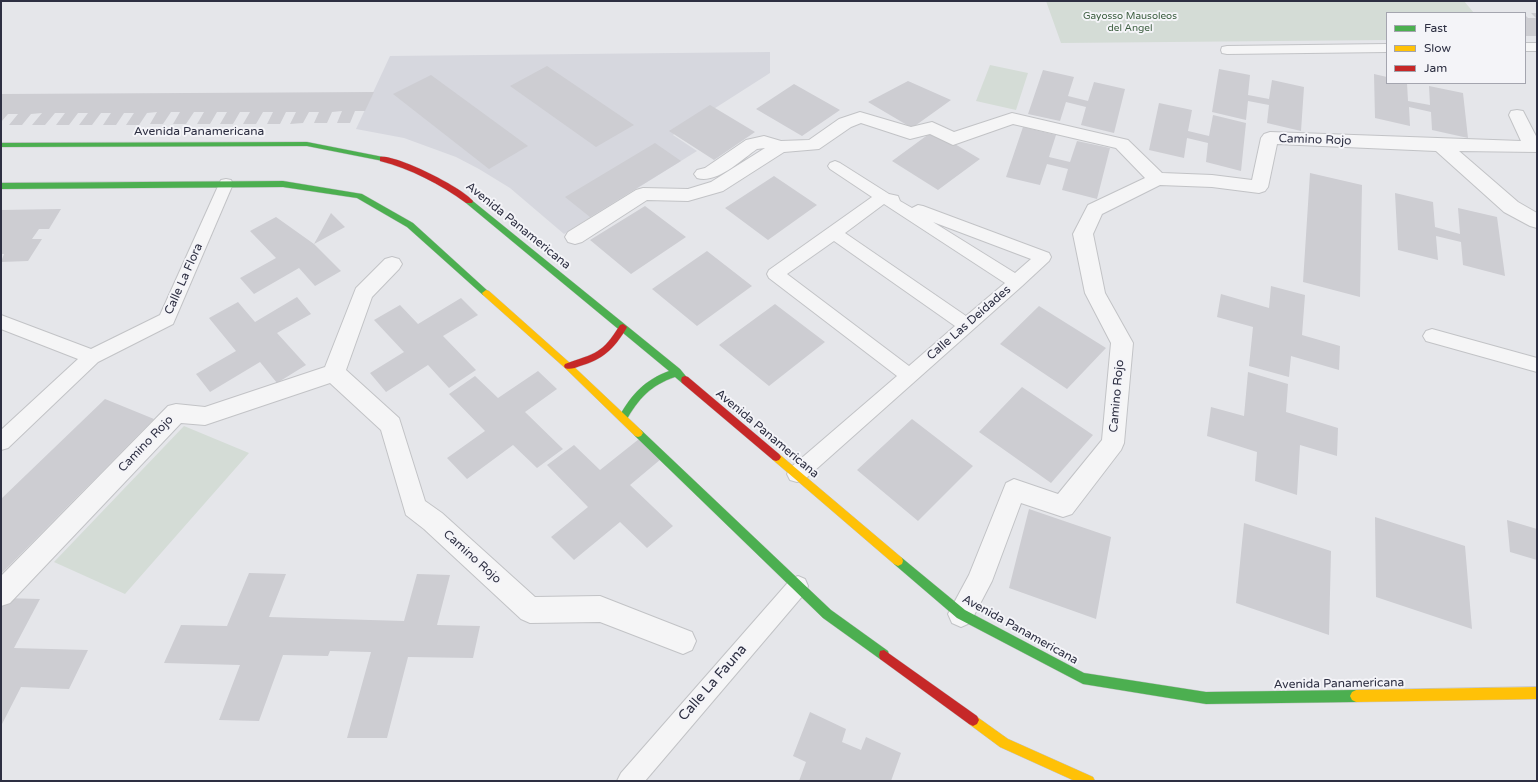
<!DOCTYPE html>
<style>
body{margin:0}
#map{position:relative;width:1538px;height:782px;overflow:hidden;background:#e5e6ea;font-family:"Varela Round",sans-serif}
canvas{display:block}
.frame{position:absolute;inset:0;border:2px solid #2d2f42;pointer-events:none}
.legend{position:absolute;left:1386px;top:12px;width:140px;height:72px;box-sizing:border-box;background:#f4f4f8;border:1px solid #a4a5af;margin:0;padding:5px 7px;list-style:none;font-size:12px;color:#2d2f42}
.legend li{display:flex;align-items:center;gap:8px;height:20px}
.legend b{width:20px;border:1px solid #a4a5af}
</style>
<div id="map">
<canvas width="1538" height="782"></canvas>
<div class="frame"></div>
<ul class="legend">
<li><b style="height:5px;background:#4caf50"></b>Fast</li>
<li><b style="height:5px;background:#ffc107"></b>Slow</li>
<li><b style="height:5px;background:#c62828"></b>Jam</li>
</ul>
</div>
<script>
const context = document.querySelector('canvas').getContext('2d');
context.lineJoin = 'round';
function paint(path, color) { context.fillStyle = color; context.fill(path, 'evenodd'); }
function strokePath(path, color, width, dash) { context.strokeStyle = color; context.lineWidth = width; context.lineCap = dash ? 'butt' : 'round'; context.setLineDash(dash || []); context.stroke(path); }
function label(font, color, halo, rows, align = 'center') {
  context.font = font + ' "Varela Round",sans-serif'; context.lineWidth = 4; context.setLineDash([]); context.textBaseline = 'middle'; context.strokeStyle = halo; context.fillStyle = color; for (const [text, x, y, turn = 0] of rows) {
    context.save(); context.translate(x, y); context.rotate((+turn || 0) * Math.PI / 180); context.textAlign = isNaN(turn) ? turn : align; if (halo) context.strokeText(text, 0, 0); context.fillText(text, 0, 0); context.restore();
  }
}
const built = new Path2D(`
 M770,52V73L673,135L697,151L564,234L510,188L479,169L456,157L404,138L356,129L390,56Z`);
const green = new Path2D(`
 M1046,1H1464L1474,13H1387V40L1061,43Z
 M990,65L1028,73L1016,110L976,101Z
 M184,426L249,453L125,594L54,562Z`);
const building = new Path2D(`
 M1531,13H1537V36H1525V15L1528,18H1536Z
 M547,66L634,125L596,147L510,86Z
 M1219,69L1250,75L1248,95L1269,99L1272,80L1304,87L1301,131L1267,123L1269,105L1248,101L1246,120L1212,112Z
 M1043,70L1074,77L1068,96L1088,101L1094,82L1125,89L1114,133L1081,125L1086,107L1066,102L1060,121L1028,114Z
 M1374,74L1387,77V83H1407L1408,101L1430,105L1429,86L1463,93L1468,138L1432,130L1431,112L1409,107L1410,126L1375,118Z
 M431,75L528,146L489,169L393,94Z
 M908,81L951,100L912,128L868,102Z
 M794,84L840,110L802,136L756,109Z
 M374,92L365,111H355L350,123H337L342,111L332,112L327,123H314L319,112H309L303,123L290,124L296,112H286L280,124H267L273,112H263L256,124H243L250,112H240L233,124H220L227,112H217L210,124H197L204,112H194L186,124H173L180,112H171L163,124H150L157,112L147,113L139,125H126L134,113H124L116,125H103L111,113H101L92,125H79L88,113H78L69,125H56L65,113H55L45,125H32L42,113L31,114L22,125H9L18,114H8L1,122V94Z
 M1159,103L1192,110L1188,131L1209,136L1213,115L1246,123L1241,171L1206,162L1208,143L1187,138L1184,158L1149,150Z
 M710,105L755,132L714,160L669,131Z
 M1023,127L1056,135L1049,157L1070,162L1077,141L1110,148L1097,199L1062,190L1068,169L1047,164L1040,185L1006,177Z
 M933,131L980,159L938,190L892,161Z
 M655,143L681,161L590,217L565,197Z
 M1310,173L1362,185L1360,297L1303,282Z
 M774,176L817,205L768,240L725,208Z
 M1395,193L1433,202L1435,227L1460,234L1458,208L1497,217L1505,276L1463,265L1461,242L1436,236L1438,260L1398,250Z
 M645,206L686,237L631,274L590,240Z
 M61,209L49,229H39L32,239H42L28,261L1,262L4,254H1V210Z
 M331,213L345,227L314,244Z
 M276,217L314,244L341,271L315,286L299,268L254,294L240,278L276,258L250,231Z
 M707,251L752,286L697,326L652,289Z
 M1271,286L1305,295L1302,335L1340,346L1339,370L1291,356L1289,377L1249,366L1253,327L1217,317L1221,294L1269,308Z
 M297,297L311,314L277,333L306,365L277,383L260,362L210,392L196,374L236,351L209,318L238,302L255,322Z
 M461,298L478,315L443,336L476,370L449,388L428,365L386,392L370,373L404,352L374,320L400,305L418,324Z
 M775,304L825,342L769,386L719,345Z
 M1039,306L1106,348L1067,389L1000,344Z
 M538,371L557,389L525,412L563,449L537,468L513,445L467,479L447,458L485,431L449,394L475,376L498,398Z
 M1248,372L1288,384L1286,412L1338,428L1337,456L1300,445L1297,495L1255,481L1257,452L1207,436L1211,407L1244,416Z
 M1022,387L1093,435L1051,483L979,432Z
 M105,399L154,419L1,574V499Z
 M912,419L973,466L918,521L857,470Z
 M639,439L661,459L630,485L673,526L647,548L620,522L574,560L551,537L588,507L547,465L574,445L600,470Z
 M1029,509L1111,537L1096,619L1009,588Z
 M1375,517L1465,546L1472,629L1376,597Z
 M1507,520L1537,529V560L1510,552Z
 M1244,523L1331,551L1329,635L1236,603Z
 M249,573L286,574L269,617L404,621L417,574L450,575L437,625L480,626L473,658L408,657L387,738H347L371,652L330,651L328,656L283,655L259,721L219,720L240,665L164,663L181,625L227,626Z
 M3,598L40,599L14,648L88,650L69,689L21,687L1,726V600Z
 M810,712L846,729L842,742L861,750L866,737L901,753L891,781H799L806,762L793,756Z`);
const lane = new Path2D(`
 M1525,43H1537V51H1525Z
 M1387,44V52L1227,54L1222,53L1221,50L1222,47L1227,46Z
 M835,161L840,163L889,194L898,196L900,201L912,208L918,205L923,206L1049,253L1051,257L1049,261L1022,286L804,480L797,482L790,480L787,474L790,468L897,376L769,278L767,274L769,270L872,197L830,169L828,166L830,163ZM884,204L1005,283L966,316L845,233ZM933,222L1031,259L1015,273ZM834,241L955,326L909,366L787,274Z
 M226,179L231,180L233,184L173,324L98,362L8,448L1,450V430L78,359L1,329V315L91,349L160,315L219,184L221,180Z
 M1432,329L1537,358V372L1426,341L1423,336L1426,331Z
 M798,576L805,579L808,586L805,593L645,781H617L621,773L791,579Z`);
const street = new Path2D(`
 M1517,110L1523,111L1537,138V152L1459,151L1518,202L1537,213V228L1530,226L1504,212L1436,151L1277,144L1268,187L1265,191L1259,193L1212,187L1160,185L1102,214L1093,234L1105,293L1133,343L1124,443L1121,450L1072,514L1063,517L1021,503L992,581L970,623L961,627L952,623L948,614L969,575L1006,483L1014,479L1058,494L1102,440L1111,343L1085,293L1073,234L1088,205L1145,178L1116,148L1013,124L953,145L930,134L910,139L861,123L851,127L819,149L784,152L723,191L688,201L647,200L582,242L575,244L568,242L565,237L568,232L636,190L643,188L688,189L711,182L765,148L757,149C741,160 717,184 697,178L694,174L697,170L705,168L746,140L764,136L781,141L809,140L839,119L860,112L911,127L932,122L954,132L1012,113L1128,140L1162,173L1212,175L1252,180L1261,138L1264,134L1270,132L1521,141L1509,115L1511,111Z
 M392,257L399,259L402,264L399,269L372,297L346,370L399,418L425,501L442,513L535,597L600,596L692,632L696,641L692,650L683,654L600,622L530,623L521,619L424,529L406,515L381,430L330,383L205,425L181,423L10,603L1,606V576L168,406L176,404L205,407L325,367L356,288L385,259Z`);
const fast = new Path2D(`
 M307,142L383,157L387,159L383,161L307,146L1,147V143Z
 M283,181L362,194L413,223L490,293L486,296L483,295L407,227L357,198L283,187L1,189V183Z
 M469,198L680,369L689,380L688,383H682L675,377C651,385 638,399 626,421L623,422L620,421L618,418L620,415C632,394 645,380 669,371L466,203V199Z
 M638,429L641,430L831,610L888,651L889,655L888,659L884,660L880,659L823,618L635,436L633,433L635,430Z
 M898,556L902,558L965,610L1084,673L1206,692L1356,690L1360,692L1362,696L1360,700L1356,702L1206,704L1083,684L957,618L894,564L893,561L894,558Z`);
const slow = new Path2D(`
 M486,290L489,291L571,364L641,430L643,433L641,436L638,437L635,436L565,368L483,295L482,293Z
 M776,453L779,454L902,558L903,561L902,564L898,566L894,564L773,460L771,457L773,454Z
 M1537,687V699L1356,702L1352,700L1350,696L1352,692L1356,690Z
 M973,714L1008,739L1093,777L1095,781H1075L1000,747L969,724L967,720L969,716Z`);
const jam = new Path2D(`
 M380,157C396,154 463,188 473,201L472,203H466C440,184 411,169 380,161Z
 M623,324L627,327L626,329C614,349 602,360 580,366C575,368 570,370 565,368L564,366L565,364C596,353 602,354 620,325Z
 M685,376L688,377L779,454L781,457L779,460L776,461L773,460L682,383L681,380L682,377Z
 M884,650L977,716L979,720L977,724L973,726L969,724L880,659L879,655L880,651Z`);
const farParknames = [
 ["Gayosso Mausoleos",1130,16],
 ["del Angel",1130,28]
];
const streetNames = [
 ["Avenida Panamericana",199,132],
 ["Camino Rojo",1315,140,2],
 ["Avenida Panamericana",518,226,39],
 ["Calle La Flora",184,279,-66],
 ["Calle Las Deidades",969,323,-41],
 ["Camino Rojo",1117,396,-85],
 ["Avenida Panamericana",767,434,40],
 ["Camino Rojo",146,444,-46],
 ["Camino Rojo",472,557,42],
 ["Avenida Panamericana",1020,630,29],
 ["Avenida Panamericana",1339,684,-1]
];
const nearStreetnames = [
 ["Calle La Fauna",713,683,-49]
];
paint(built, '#d6d7de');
paint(green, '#d4dcd6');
paint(building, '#cdcdd2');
strokePath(lane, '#c2c3c6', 2);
strokePath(street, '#c2c3c6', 2);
strokePath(fast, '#c2c3c6', 1);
strokePath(slow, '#c2c3c6', 1);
strokePath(jam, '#c2c3c6', 1);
paint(lane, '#f5f5f6');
paint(street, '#f5f5f6');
paint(fast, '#4caf50');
paint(slow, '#ffc107');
paint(jam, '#c62828');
label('10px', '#3b5d3e', '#f4f4f8', farParknames);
label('12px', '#2d2f42', '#f4f4f8', streetNames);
label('14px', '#2d2f42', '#f4f4f8', nearStreetnames);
</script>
